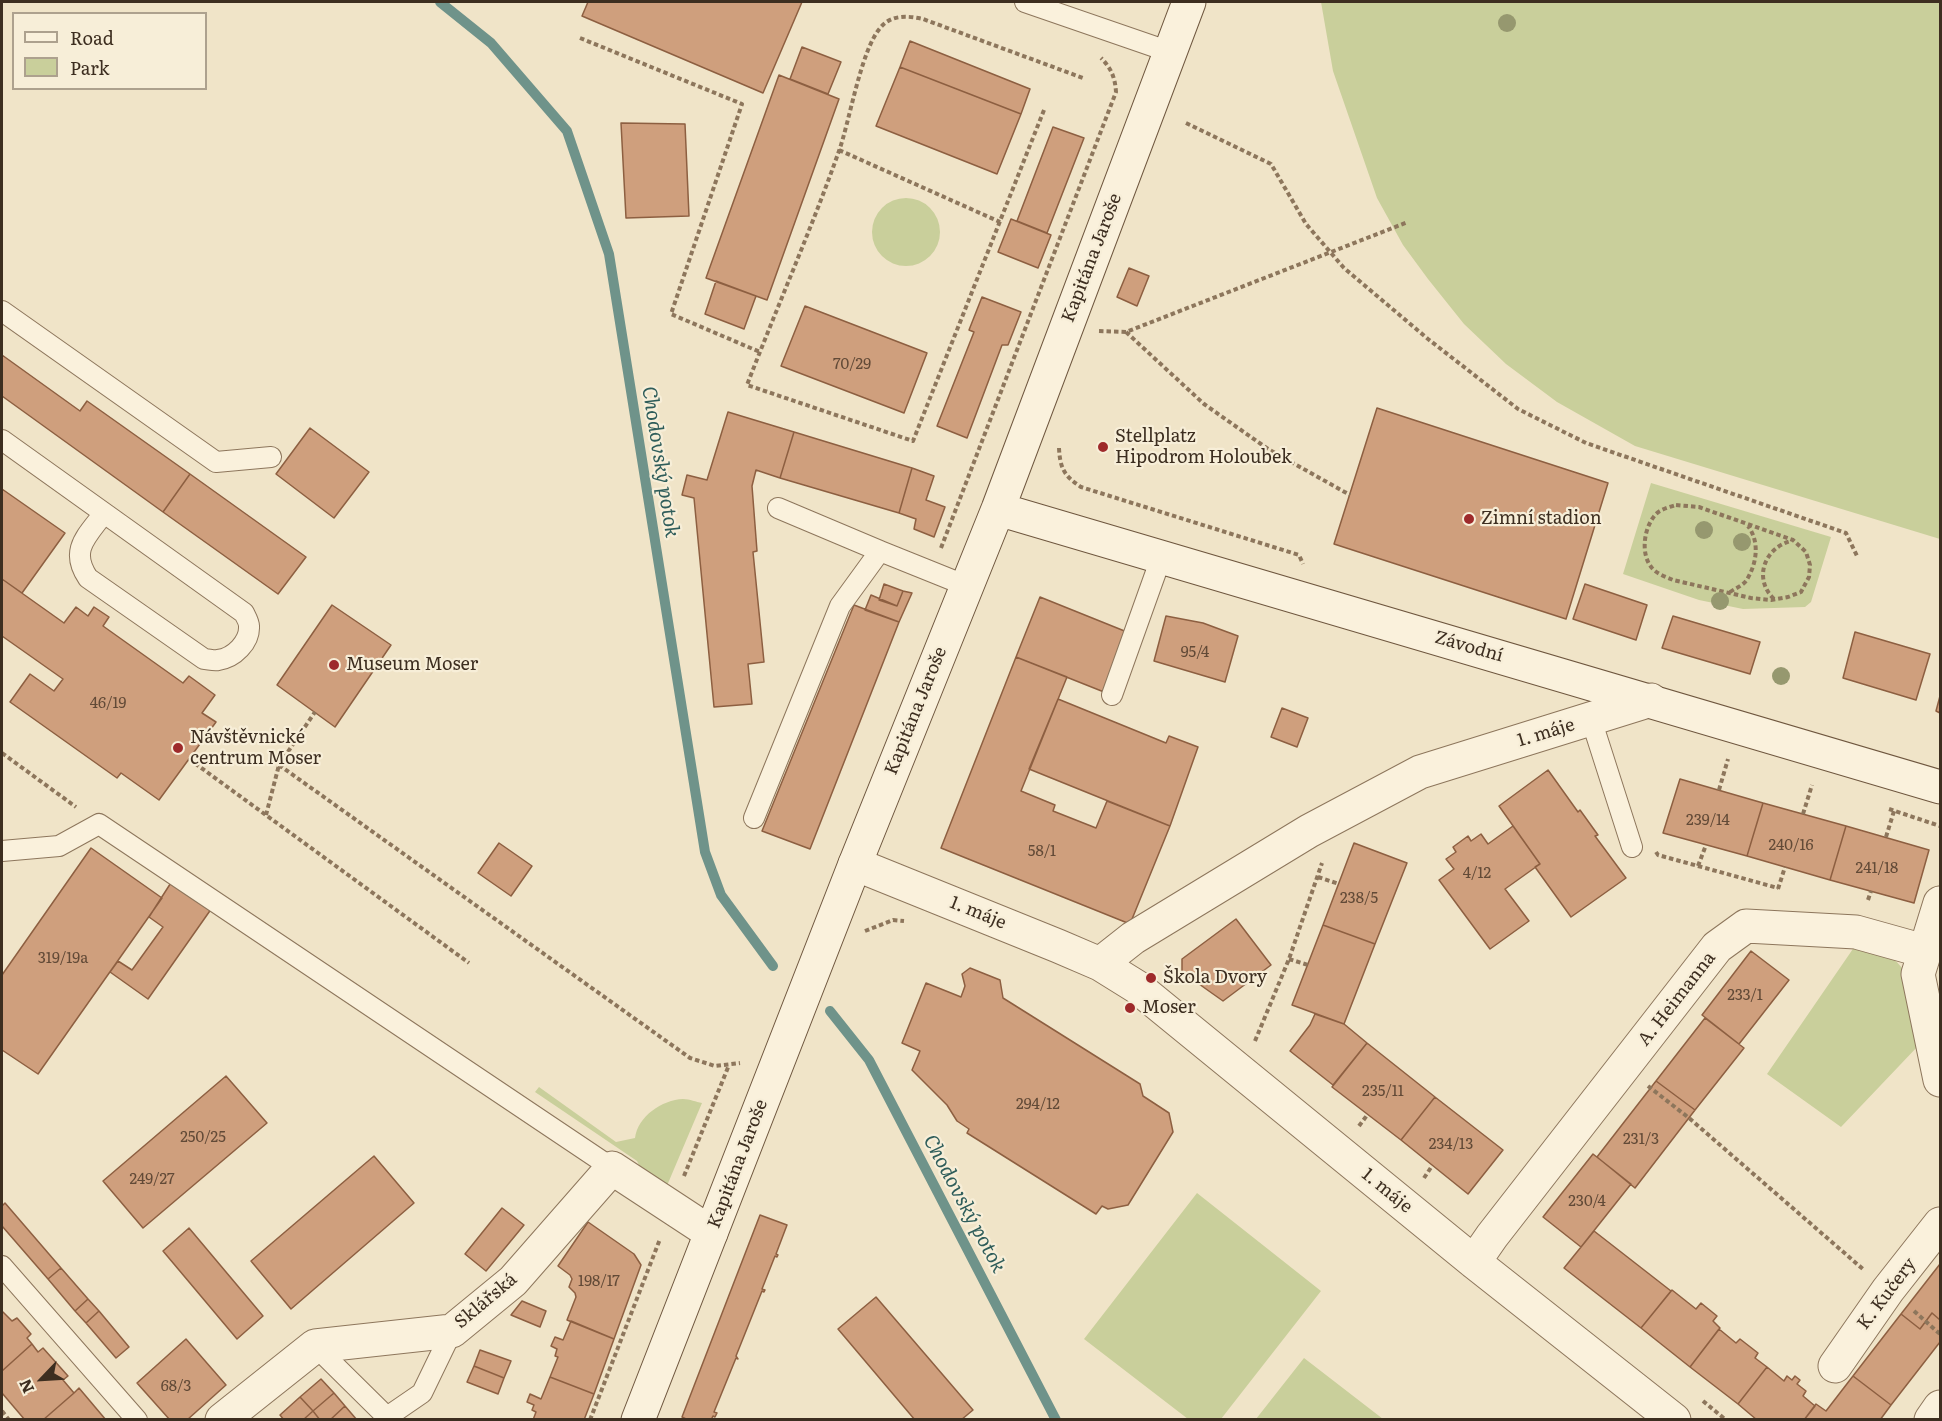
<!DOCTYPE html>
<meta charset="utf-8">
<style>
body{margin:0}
#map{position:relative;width:1942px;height:1421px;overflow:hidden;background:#f0e4c8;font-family:Literata,serif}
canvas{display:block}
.frame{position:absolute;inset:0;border:3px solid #3d2e20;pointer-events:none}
.legend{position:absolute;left:12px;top:12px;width:195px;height:78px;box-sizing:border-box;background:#f7eed8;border:2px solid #ada18e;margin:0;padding:8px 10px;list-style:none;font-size:18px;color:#3d2e20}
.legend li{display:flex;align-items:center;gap:12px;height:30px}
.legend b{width:30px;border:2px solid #ada18e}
.north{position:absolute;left:12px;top:1349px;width:60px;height:60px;-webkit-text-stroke:4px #f7eed8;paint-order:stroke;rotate:245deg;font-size:16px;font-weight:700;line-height:24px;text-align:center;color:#3d2e20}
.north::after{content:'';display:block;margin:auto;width:21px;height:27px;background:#3d2e20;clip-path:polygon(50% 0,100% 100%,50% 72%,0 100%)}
</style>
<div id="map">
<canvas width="1942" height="1421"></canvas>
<div class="frame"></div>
<ul class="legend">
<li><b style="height:8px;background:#faf1dc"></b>Road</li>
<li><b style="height:16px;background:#c9cf9b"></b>Park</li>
</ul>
<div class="north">N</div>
</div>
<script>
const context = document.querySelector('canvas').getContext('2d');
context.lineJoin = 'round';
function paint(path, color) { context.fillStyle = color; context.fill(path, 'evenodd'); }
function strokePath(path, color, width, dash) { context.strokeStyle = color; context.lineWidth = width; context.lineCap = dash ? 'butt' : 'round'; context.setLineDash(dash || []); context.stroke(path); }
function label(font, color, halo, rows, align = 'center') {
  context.font = font + ' Literata,serif'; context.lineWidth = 4.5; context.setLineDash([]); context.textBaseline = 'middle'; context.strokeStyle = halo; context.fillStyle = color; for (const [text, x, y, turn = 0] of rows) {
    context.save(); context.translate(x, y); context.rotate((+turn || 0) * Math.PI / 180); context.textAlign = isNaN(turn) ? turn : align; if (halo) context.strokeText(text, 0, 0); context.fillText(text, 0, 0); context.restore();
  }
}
const green = new Path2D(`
 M1321,2H1940V539L1635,446L1557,402L1506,364L1464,324L1428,279L1403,245L1377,198L1333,71Z
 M872 232a34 34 0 1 1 68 0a34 34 0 1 1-68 0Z
 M1651,483L1831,537L1811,602L1805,607L1743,609L1699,600L1623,574Z
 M1857,943C1875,950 1893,953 1904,971L1919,1045L1841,1127L1767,1074Z
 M539,1087L616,1142L635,1138C638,1116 662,1100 683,1099C690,1099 696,1102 702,1103L666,1188L642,1171L637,1161L535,1092Z
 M1197,1193L1321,1291L1221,1419H1188L1084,1339Z
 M1304,1358L1383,1419H1256Z`);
const stream = new Path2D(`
 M440,2L491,43L567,131L609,254L705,852L721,895L773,966
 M830,1011L869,1060L1056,1420`);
const building = new Path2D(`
 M588,2H802L763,93L582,16Z
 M910,41L1030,89L1021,114L900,67Z
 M802,47L841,62L828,94L790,79Z
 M900,67L1021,114L997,174L876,126Z
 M779,75L839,99L767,300L706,278Z
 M621,123L685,124L689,216L626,218Z
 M1053,127L1084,138L1047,233L1017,221Z
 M1011,219L1051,235L1038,268L998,252Z
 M1129,268L1149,276L1137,306L1117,297Z
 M716,281L756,296L744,329L705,314Z
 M982,297L1021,312L1008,345H1002L967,438L937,426L974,332L969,330Z
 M805,306L927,353L904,413L781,366Z
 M2,355L80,411L87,401L190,474L163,512L2,396Z
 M1377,408L1608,483L1566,619L1334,544Z
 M728,412L794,432L780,478L756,470L752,486L757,551L753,552L764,662L748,664L752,704L714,707L694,498L682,495L687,475L707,480Z
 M310,428L369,472L334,518L276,474Z
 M794,432L912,468L899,513L780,478Z
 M912,468L934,476L926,500L945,507L934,537L914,529L916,519L899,513Z
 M190,474L306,557L278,594L163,512Z
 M2,489L65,533L22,593L2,579Z
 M2,579L64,623L76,607L88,616L94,607L109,617L103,626L183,683L189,676L215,695L202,713L216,722L159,800L121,773L117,778L10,702L30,674L54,691L63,679L2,636Z
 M884,584L903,591L897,606L879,600Z
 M1585,584L1647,605L1636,640L1573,619Z
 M903,591L912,593L899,622L865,610L871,595L897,606Z
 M1040,597L1127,632L1104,692L1016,657Z
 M332,605L391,645L335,727L277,685Z
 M854,605L899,622L810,849L762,831Z
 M1166,616L1203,623L1238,636L1225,682L1154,661Z
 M1673,616L1760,642L1750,674L1662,648Z
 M1855,632L1930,654L1916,700L1843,678Z
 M1016,657L1067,677L1021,791L1055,805L1053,811L1096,828L1107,801L1170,826L1130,924L941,848Z
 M1940,696V713L1936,711Z
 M1058,699L1166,743L1169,736L1198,747L1170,826L1029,769Z
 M1282,708L1308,718L1297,747L1271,737Z
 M1548,770L1578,812L1580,810L1598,835L1595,836L1626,878L1571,917L1535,867L1540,864L1499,806Z
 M1680,779L1763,803L1747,856L1663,833Z
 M1763,803L1846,826L1830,880L1747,856Z
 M1513,826L1540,864L1505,889L1529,921L1490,949L1439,880L1454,869L1446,859L1456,852L1453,847L1468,836L1471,841L1481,834L1488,844Z
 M1846,826L1929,850L1914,903L1830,880Z
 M499,843L532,866L511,896L478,873Z
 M1354,843L1407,863L1375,944L1323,925Z
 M91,848L162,898L38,1074L2,1050V975Z
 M174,878L214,905L148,999L110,972L118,961L132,970L163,927L149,917Z
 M1236,919L1271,965L1223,1001L1182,972V959Z
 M1323,925L1375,944L1344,1024L1292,1005Z
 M1751,951L1789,980L1739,1044L1702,1015Z
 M970,968L1000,980L1003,998L1140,1084L1143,1096L1169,1113L1173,1132L1128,1205L1108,1209L1102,1206L1096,1214L967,1133L969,1129L957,1121L947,1105L912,1070L920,1051L902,1043L926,983L961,997L965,986L962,974Z
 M1315,1014L1344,1024L1367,1043L1333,1085L1290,1051L1310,1025Z
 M1705,1018L1744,1048L1695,1110L1656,1081Z
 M1367,1043L1435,1097L1401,1140L1332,1087Z
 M226,1076L267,1123L143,1228L103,1181Z
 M1656,1081L1695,1110L1635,1188L1597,1157Z
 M1435,1097L1503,1150L1468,1194L1401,1140Z
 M1593,1154L1631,1184L1581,1247L1543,1217Z
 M374,1156L414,1203L291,1309L251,1261Z
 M5,1203L61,1268L48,1279L2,1226V1206Z
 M502,1208L524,1225L486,1271L465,1254Z
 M760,1215L787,1225L776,1254L778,1255L777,1257L775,1256L762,1289L765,1290L764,1292L762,1291L736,1356L738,1359L736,1358L714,1412L717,1413L715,1417L713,1416L711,1420H688L682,1417Z
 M588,1222L634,1254L641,1265L614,1339L567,1320L576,1297L575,1293L569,1287L572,1279L570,1275L558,1266Z
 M189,1228L263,1316L237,1339L163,1251Z
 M1594,1231L1671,1291L1641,1328L1564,1268Z
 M1940,1264V1320L1932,1313L1920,1329L1901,1314Z
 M61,1268L88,1299L75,1311L48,1279Z
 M1672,1290L1696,1309L1701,1303L1717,1316L1713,1321L1720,1328L1690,1367L1641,1328Z
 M876,1297L973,1410L961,1420H915L838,1329Z
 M88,1299L99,1311L86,1323L75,1311Z
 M522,1301L546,1311L540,1327L511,1315Z
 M99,1311L129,1347L116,1358L86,1323Z
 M3,1312L12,1321L17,1318L31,1334L27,1338L32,1344L2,1371V1313Z
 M1932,1313L1940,1320V1342L1891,1405L1853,1376L1901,1314L1920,1329Z
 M571,1321L614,1339L594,1394L550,1377L558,1357L555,1356L557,1349L551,1346L555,1337L563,1340Z
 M1719,1329L1736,1343L1740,1339L1758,1353L1755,1358L1767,1367L1738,1404L1690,1367Z
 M186,1339L226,1385L187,1420H170L137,1383Z
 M32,1344L38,1352L43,1348L68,1376L63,1380L74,1393L43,1420H25L2,1393V1371Z
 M480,1350L511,1361L504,1378L474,1366Z
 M474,1366L504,1378L498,1394L467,1382Z
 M1767,1367L1784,1381L1787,1376L1792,1380L1795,1376L1800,1380L1797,1384L1806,1391L1803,1396L1815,1406L1804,1420H1757L1738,1404Z
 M1853,1376L1891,1405L1880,1420H1804L1816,1404L1826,1411Z
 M550,1377L594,1394L584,1420H533L536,1412L532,1410L534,1405L527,1402L530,1394L541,1399Z
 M321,1379L334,1393L313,1411L300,1397Z
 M79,1388L106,1420H43L74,1393Z
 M334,1393L345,1406L330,1420H320L313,1411Z
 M300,1397L313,1411L303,1420H284L280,1415Z
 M345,1406L357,1420H330Z
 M313,1411L320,1420H303Z`);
const path = new Path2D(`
 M580,38L742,104L671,314L760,352
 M1044,110L913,441L747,385C777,307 811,230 839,151C850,120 861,49 881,27C892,14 909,16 923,19L1083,78
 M1186,123L1271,164L1306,224L1344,268L1428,339L1518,409L1586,443L1846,533L1857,556
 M839,150L1000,222
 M1099,331L1126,332L1408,222
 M1126,332L1204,404L1268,449L1350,495
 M1059,448C1060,468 1064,476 1081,487L1299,555L1303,564
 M1676,505L1699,507L1793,540L1806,552L1810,565L1809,577L1801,592L1788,597L1771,600L1751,598L1673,580C1666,577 1657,574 1652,568C1640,554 1644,528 1655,515C1660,509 1670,507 1676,505Z
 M941,548L1116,92C1115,77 1111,68 1101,58
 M1730,592C1734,589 1742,586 1746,581C1757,564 1760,542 1748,526
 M1774,599C1753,579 1764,548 1791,541
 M2,753L76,807
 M189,759L469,963
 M279,765L690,1058L715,1066L740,1063
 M1719,790L1728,759
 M1889,809L1940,826
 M1803,814L1812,785
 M266,815L279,765L315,712
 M1886,837L1894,811
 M1656,852L1658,855L1778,888
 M1698,866L1706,845
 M1318,877L1339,884
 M1778,889L1785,867
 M1868,900L1871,891
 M865,931L893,920L904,921
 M1289,959L1308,965
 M1255,1041L1289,959L1322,863
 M1648,1086L1689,1118L1864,1270
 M1359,1126L1368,1114
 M684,1176L729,1065
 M1424,1178L1432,1166
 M1914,1311L1940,1334
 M1703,1401L1726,1420
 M2,1411L9,1420
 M590,1420L660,1239`);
const lane = new Path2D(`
 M1025,2L1170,52
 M2,311L216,462L271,457
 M2,440L244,613C246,617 249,622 249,626C250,642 234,658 218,660C214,661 208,659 204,659L88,578C69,550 87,536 104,513
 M778,508L880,551
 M1112,695L1161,558
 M1591,719L1632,847
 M754,818L840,606L880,551L967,586
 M2,851L59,846L99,824L612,1168
 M2,1266L137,1420
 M315,1346L387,1417L422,1393L452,1331`);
const street = new Path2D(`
 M855,864L1058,946L1100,964L1137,987L1474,1262L1674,1420
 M1940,903L1918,974L1940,1080
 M1100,964L1133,938L1309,831L1420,772L1651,700
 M1474,1262L1492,1236L1717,947L1746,926L1856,932L1924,951
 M1835,1366L1888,1290L1940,1224
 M222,1420L315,1346L452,1331L513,1281L612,1168L711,1233
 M1931,1420L1940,1407`);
const secondary = new Path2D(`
 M998,509L1940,787
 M638,1420L855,864L998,509L1189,2`);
const trees = [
 [1507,23],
 [1704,530],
 [1742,542],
 [1720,601],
 [1781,676]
];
const markers = [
 [1103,447,6,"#9e2a2b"],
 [1469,519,6,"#9e2a2b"],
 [334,665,6,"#9e2a2b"],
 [178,748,6,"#9e2a2b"],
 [1151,978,6,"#9e2a2b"],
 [1130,1008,6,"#9e2a2b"]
];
const numberNames = [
 ["70/29",852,365],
 ["95/4",1195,653],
 ["46/19",108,704],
 ["239/14",1708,821],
 ["240/16",1791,846],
 ["58/1",1042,852],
 ["241/18",1877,869],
 ["4/12",1477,874],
 ["238/5",1359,899],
 ["319/19a",63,959],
 ["233/1",1745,996],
 ["235/11",1383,1092],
 ["294/12",1038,1105],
 ["250/25",203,1138],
 ["231/3",1641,1140],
 ["234/13",1451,1145],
 ["249/27",152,1180],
 ["230/4",1587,1202],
 ["198/17",599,1282],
 ["68/3",176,1387]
];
const streetNames = [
 ["Kapitána Jaroše",1092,258,-69],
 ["Závodní",1469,647,16],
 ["Kapitána Jaroše",916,711,-68],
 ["1. máje",1546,733,-17],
 ["1. máje",978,913,22],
 ["A. Heimanna",1677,999,-52],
 ["Kapitána Jaroše",738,1164,-69],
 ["1. máje",1387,1191,39],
 ["K. Kučery",1887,1294,-53],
 ["Sklářská",486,1301,-40]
];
const poiNames = [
 ["Stellplatz",1115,437],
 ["Hipodrom Holoubek",1115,458],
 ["Zimní stadion",1481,519],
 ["Museum Moser",346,665],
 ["Návštěvnické",190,738],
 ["centrum Moser",190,759],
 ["Škola Dvory",1163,978],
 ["Moser",1142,1008]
];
const waterNames = [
 ["Chodovský potok",660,462,81],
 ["Chodovský potok",964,1204,62]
];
paint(green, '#c9cf9b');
strokePath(stream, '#6f938a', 10);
paint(building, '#cf9f7d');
strokePath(building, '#8d5f41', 1.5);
strokePath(lane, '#8d765c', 22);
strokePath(street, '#8d765c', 35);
strokePath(secondary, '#6f573f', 35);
strokePath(path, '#8d765c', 4, [4.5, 3]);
strokePath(lane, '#faf1dc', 20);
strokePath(street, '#faf1dc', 33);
strokePath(secondary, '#faf1dc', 33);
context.fillStyle = '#96986f';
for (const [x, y] of trees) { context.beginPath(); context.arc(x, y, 9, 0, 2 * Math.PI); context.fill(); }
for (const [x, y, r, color] of markers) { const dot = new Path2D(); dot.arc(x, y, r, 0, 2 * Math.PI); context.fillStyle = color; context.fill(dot); strokePath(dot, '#f7eed8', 2); }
label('15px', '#624a37', null, numberNames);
label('18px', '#3d2e20', '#f7eed8', streetNames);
label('18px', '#3d2e20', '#f7eed8', poiNames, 'left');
label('italic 20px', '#2f5d5a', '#f7eed8', waterNames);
</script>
